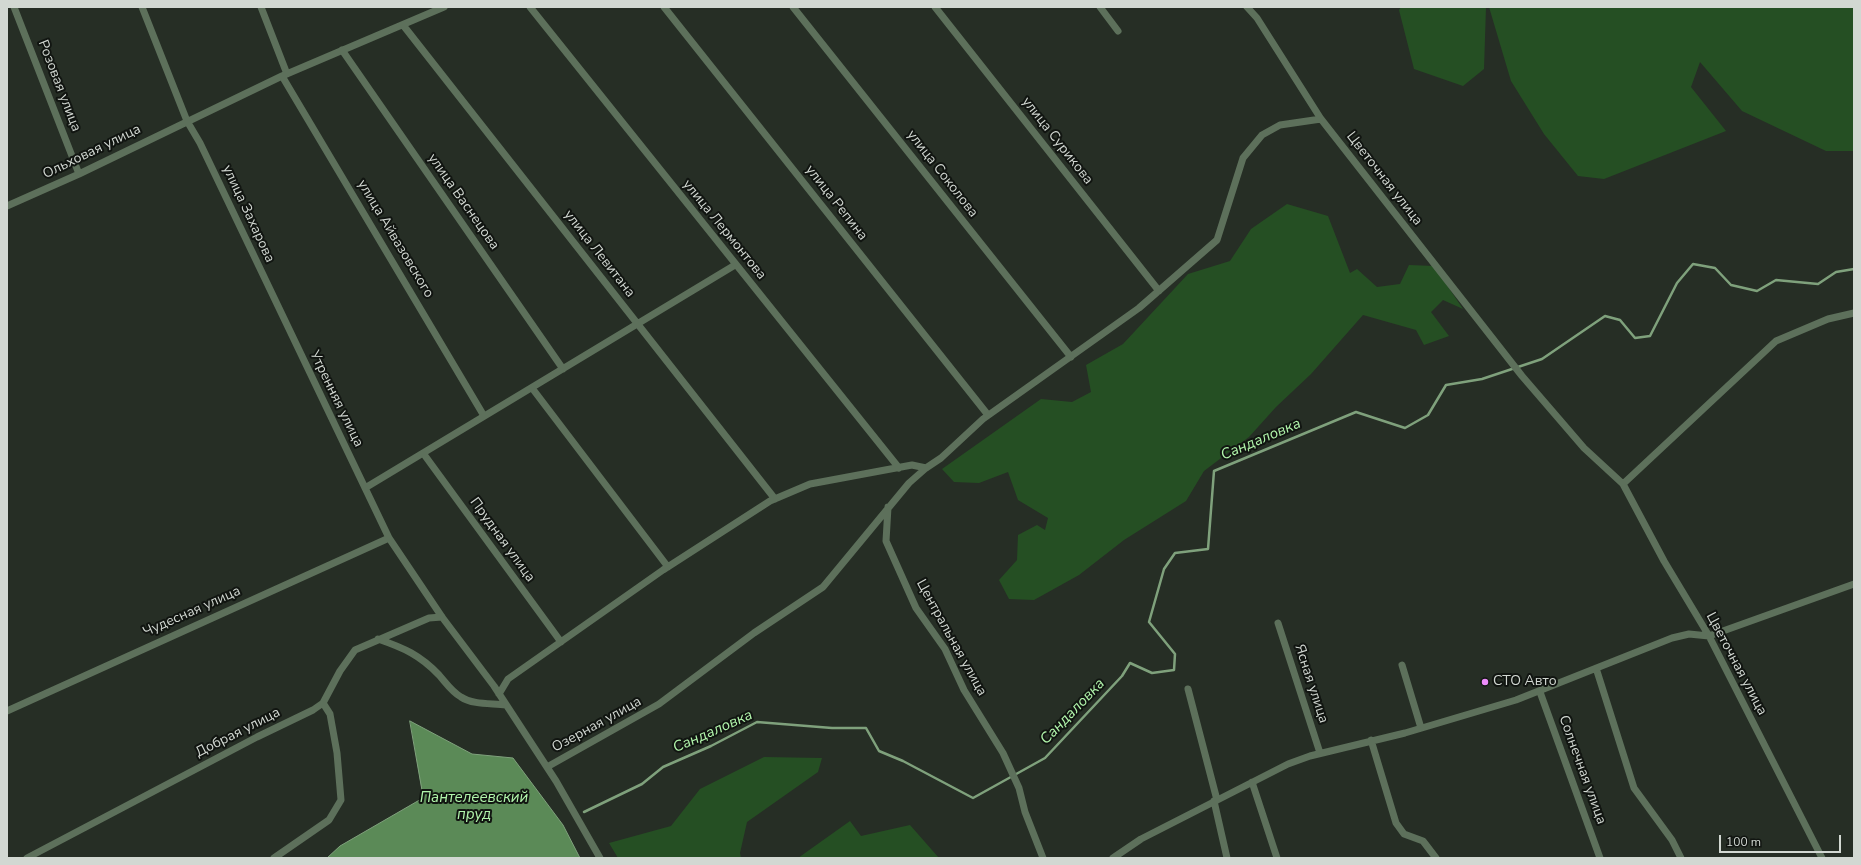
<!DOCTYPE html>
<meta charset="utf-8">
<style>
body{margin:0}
#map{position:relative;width:1861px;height:865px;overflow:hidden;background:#262e25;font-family:"Nunito Sans",sans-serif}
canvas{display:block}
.frame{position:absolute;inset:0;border:8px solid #d2d8d2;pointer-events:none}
.scale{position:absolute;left:1719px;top:835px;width:122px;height:18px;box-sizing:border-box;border:2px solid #d2d8d2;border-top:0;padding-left:5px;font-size:12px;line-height:14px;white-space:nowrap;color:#d2d8d2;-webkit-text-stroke:3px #111511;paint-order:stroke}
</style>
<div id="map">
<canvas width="1861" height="865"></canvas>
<div class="frame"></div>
<div class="scale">100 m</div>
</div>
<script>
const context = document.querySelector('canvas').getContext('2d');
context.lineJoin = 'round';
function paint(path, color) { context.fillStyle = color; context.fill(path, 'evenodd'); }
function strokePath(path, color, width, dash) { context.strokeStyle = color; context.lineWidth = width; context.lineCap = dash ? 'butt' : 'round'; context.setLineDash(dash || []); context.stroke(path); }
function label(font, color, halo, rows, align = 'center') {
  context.font = font + ' "Nunito Sans",sans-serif'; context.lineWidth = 4; context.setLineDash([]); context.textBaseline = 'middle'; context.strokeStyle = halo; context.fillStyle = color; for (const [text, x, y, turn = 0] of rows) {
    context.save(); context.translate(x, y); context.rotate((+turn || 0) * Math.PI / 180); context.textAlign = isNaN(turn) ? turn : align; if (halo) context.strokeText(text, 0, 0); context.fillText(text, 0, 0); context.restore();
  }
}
const green = new Path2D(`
 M1401,7H1486L1484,69L1463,86L1414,69L1399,10Z
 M1489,7H1854V151H1826L1742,111L1700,62L1691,87L1726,131L1604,179L1578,176L1544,134L1511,81Z
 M1287,204L1328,216L1350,273L1357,269L1377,287L1400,284L1409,265L1434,266L1463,309L1443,300L1431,312L1449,336L1424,345L1416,330L1363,315L1311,374L1276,407L1249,437L1204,471L1186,501L1124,540L1079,575L1034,600L1009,599L999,580L1017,560L1018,535L1037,525L1045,530L1048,518L1018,500L1008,472L979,483L954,482L942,469L1041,399L1072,402L1091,392L1086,365L1123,344L1188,274L1230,261L1251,229Z
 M764,757L822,758L818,772L747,822L740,853L741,858H618L609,843L671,826L700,789Z
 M850,821L861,836L910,825L939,858H798Z`);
const water = new Path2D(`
 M410,721L472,754L513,758L563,825L580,858H327L340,846L423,798Z`);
const stream = new Path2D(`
 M584,812L642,784L663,767L711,746L757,722L832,728H866L879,751L903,761L973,798L1045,758L1122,676L1130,663L1152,673L1174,670L1175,654L1149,622L1164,569L1175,553L1208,549L1214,471L1356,412L1405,428L1428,415L1446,385L1482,379L1542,359L1605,316L1620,320L1635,338L1650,336L1677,283L1693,264L1715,268L1731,285L1757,291L1776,280L1818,284L1836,272L1854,269`);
const street = new Path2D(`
 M14,7L79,174
 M142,7L187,121L200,143L389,538L442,617L494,686L556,781L600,858
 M261,7L287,74
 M530,7L899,468
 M664,7L988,415
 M793,7L1071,357
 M935,7L1159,291
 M1100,7L1118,31
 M1247,7L1257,18L1321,119L1522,376L1584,448L1623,484L1664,561L1709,636L1822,858
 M403,25L775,499
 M342,50L563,369
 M282,76L484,416
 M7,206L79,174L282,76L444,7
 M532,388L668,567
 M423,453L561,642
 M1623,484L1776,341L1828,319L1854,313
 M365,488L735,265
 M888,507L886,541L916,608L945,649L964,690L1003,753L1019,788L1025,812L1043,858
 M1278,623L1320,753
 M378,639C404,648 420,655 439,675C446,683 452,692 461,697C473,705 492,703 506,705
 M1402,665L1421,728
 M1596,668L1634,788L1672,840L1681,858
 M1188,689L1217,800
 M1540,692L1600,858
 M499,694L508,679L663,570L770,501L810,484L912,465L926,468
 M7,711L389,538
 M1371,740L1396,823L1404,834L1423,841L1436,858
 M547,767L659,704L754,633L823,587L909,483L926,468L941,458L983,419L1139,308L1217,240L1243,158L1262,135L1280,125L1321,119
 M1252,782L1277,858
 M1214,801L1227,858
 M27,858L257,737L313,710L323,703L340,671L355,650L429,618L442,617
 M274,858L329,820L341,800L337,753L330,714L323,703
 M1113,858L1141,839L1288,764L1310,756L1405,733L1516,700L1672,638L1689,634L1709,636L1854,584`);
const markers = [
 [1485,682,4,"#ed8cfa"]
];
const streetNames = [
 ["Розовая улица",59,86,69],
 ["улица Сурикова",1057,141,52],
 ["Ольховая улица",92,152,-26],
 ["улица Соколова",942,174,52],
 ["Цветочная улица",1384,179,52],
 ["улица Васнецова",463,202,55],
 ["улица Репина",836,203,52],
 ["улица Захарова",248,214,65],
 ["улица Лермонтова",724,230,51],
 ["улица Айвазовского",395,239,59],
 ["улица Левитана",599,254,52],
 ["Утренняя улица",336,399,64],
 ["Прудная улица",502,540,54],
 ["Чудесная улица",192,612,-24],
 ["Центральная улица",951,638,61],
 ["Цветочная улица",1736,664,62],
 ["Ясная улица",1311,684,72],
 ["Озерная улица",597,725,-29],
 ["Добрая улица",238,733,-27],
 ["Солнечная улица",1582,770,70]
];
const poiNames = [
 ["СТО Авто",1493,682]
];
const waterNames = [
 ["Сандаловка",1261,440,-23],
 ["Сандаловка",1073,712,-46],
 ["Сандаловка",713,732,-24],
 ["Пантелеевский",474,798],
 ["пруд",474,815]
];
paint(green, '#254f23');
paint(water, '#5b8a57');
strokePath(water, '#7fa17c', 1);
strokePath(stream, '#7fa17c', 2.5);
strokePath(street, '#5d705b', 7);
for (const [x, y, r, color] of markers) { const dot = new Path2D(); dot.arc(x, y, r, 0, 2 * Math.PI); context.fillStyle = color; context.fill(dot); strokePath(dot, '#111511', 1.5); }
label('14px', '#d2d8d2', '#111511', streetNames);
label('14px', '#d2d8d2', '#111511', poiNames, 'left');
label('italic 15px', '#b2f6ac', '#111511', waterNames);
</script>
